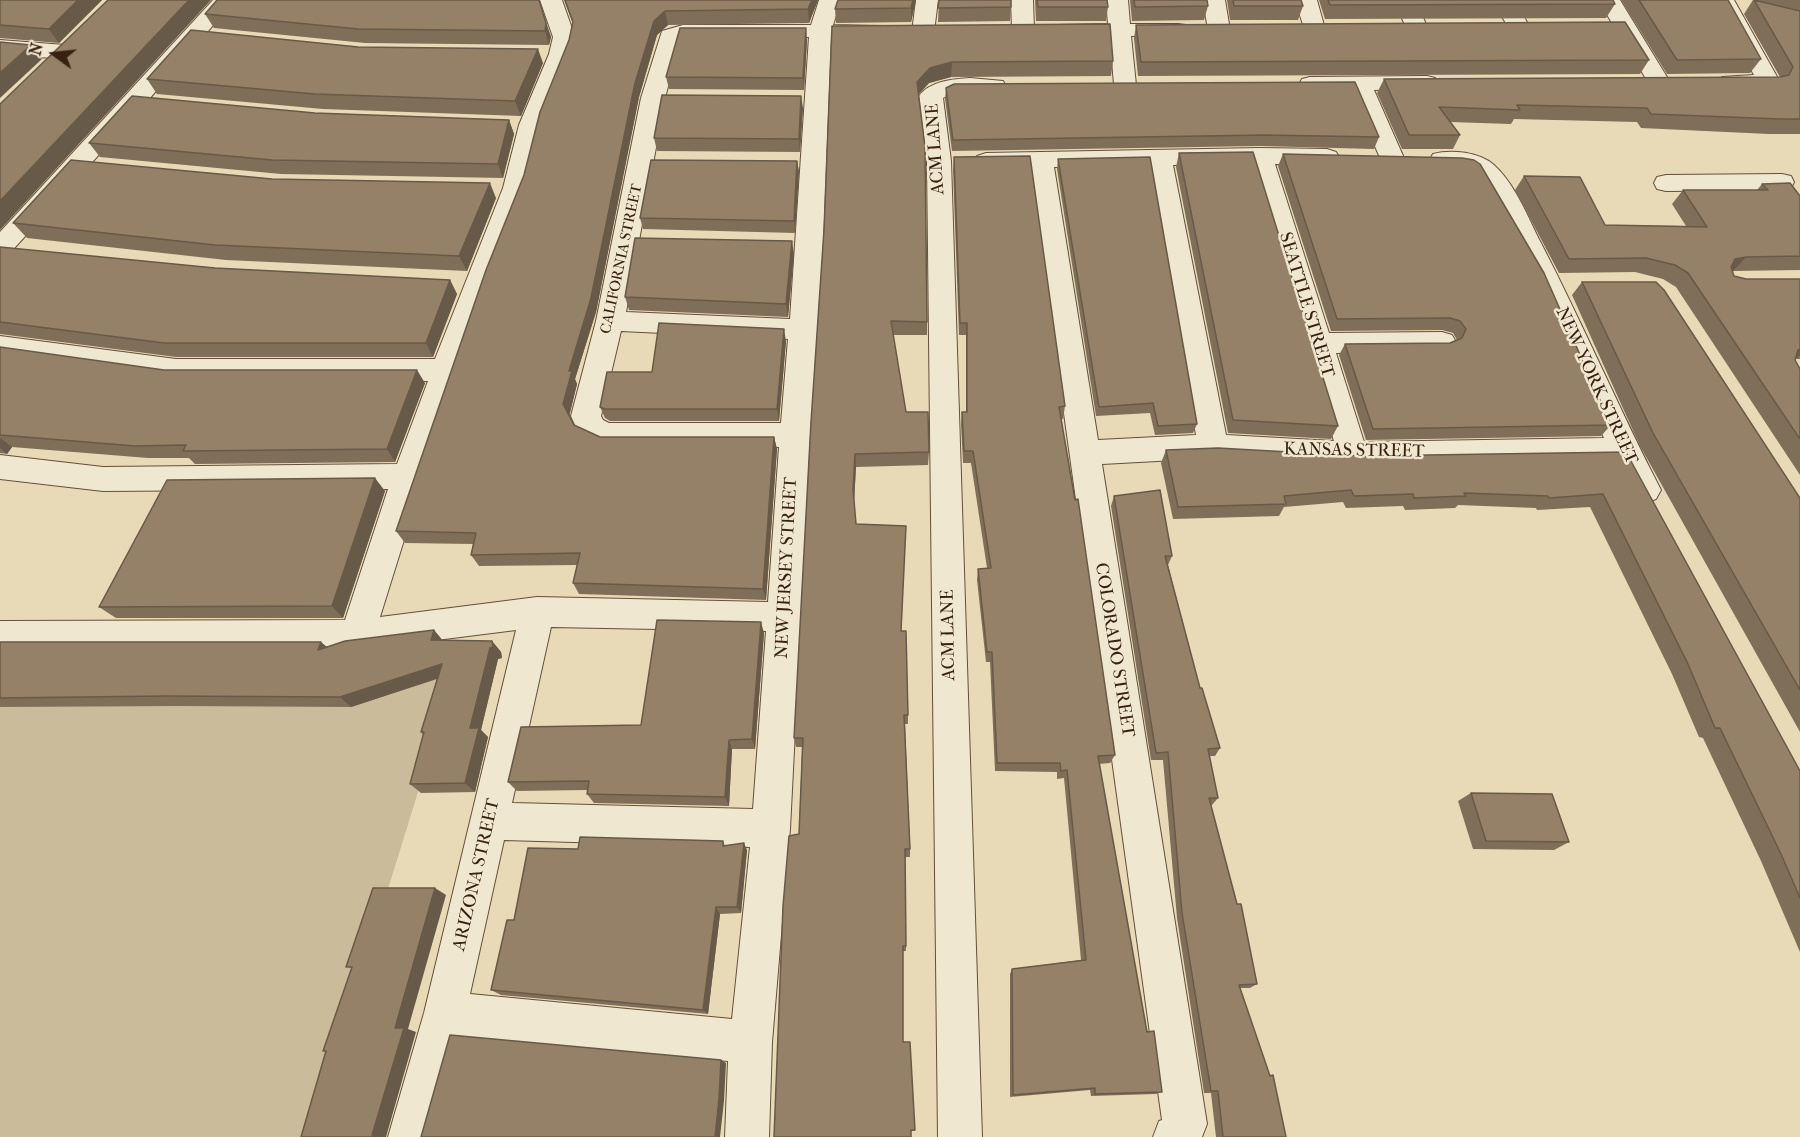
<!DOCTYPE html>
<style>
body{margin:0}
#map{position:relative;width:1800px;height:1137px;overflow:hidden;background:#e8dab6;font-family:"IM FELL French Canon",serif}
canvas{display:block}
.north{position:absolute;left:24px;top:24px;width:60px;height:60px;-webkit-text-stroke:4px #f0e7d0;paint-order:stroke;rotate:285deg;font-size:16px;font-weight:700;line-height:24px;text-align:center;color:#392112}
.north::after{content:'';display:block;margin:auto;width:21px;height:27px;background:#392112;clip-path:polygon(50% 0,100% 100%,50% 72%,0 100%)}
</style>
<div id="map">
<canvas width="1800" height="1137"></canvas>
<div class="north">N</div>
</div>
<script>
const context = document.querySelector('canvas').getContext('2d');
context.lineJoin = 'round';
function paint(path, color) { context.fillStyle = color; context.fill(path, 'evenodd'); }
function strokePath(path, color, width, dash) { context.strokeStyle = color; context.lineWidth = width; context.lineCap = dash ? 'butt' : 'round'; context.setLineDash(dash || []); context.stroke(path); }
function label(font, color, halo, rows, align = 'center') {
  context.font = font + ' "IM FELL French Canon",serif'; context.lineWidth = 5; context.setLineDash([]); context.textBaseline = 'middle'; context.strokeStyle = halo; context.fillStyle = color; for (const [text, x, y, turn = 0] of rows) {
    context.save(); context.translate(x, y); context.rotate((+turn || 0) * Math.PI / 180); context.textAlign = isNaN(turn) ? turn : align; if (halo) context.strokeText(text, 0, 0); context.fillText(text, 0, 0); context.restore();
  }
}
const green = new Path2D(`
 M0,676H454L311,1137H0Z`);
const street = new Path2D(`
 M213,0H235L143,106L9,254L0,257V232Z
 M540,0H562L575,37L571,54L543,125L527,188L490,283L424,476L380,617L537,597L768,602L779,447H605L580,436L571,416L596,321L641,98L662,31L683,25H811L819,0H841L833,25L883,26L886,31L883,36L831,37L823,244L810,435L790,829L772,1042L769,1137H725L728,1061L460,1036L432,1137H388L424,1013L516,630L357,650L0,651V621L345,620L388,489L103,491L0,479V455L103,467L397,464L428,381H176L0,356V336L176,359H435L503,188L519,125L549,54L553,37ZM686,37H809L790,319L626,312L665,98L680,40ZM621,331L788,339L781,423H609L603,420L601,416ZM551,627L766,631L753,809L512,803ZM504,840L750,847L732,1019L470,994Z
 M916,0H938L934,32L931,37L923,39L915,37L912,32Z
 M1011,0H1033L1034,30L1031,35L1023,36L1015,35L1012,30Z
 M1106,0H1128L1130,24H1178L1186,25L1189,30L1186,35L1131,36L1136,85L1133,90L1125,92L1117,90L1114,85L1110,36L1057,35L1054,30L1057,25L1108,24Z
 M1203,0H1225L1230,30L1227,35L1219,36L1211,35L1208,30Z
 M1295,0H1317L1325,29L1322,34L1314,35L1306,34Z
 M1394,0H1416L1427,27L1424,32L1416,33L1408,32Z
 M1493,0H1515L1529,26L1526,31L1518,32L1510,31Z
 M1598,0H1620L1670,82L1667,87L1659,89L1651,87Z
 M1712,0H1734L1780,82L1777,87L1769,89L1722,87L1719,82L1722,77L1754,75Z
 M0,40L65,45L73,47L76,52L73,57L65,59L0,54Z
 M1427,76L1435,78L1438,83L1435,88L1374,90L1404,158L1401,163L1392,166L1383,163L1380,158L1351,90L1302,89L1299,84L1302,79L1310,77Z
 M970,78L1003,81L1006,86L1003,91C983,96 961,87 943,98L951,161L982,1137H938L927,161L919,96C930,81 953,79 970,78Z
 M1260,148L1327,149L1336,152L1339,157L1336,162L1327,165L1275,164L1329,333L1442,332L1452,335L1456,342L1452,349L1442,352L1336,353L1364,442L1604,438L1528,268L1486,188L1476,175L1467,170L1433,164L1430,159L1433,154C1451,149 1480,152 1494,165C1516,185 1528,218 1541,243C1583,324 1619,409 1661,490L1656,499L1645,503L1634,499L1615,462L1353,466L1213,458L1102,464L1207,1124L1202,1137H1153L1159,1121L1162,1120L1030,168L986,169L977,166L974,161L977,156L986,153ZM1250,164L1334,441L1226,435L1173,165ZM1149,166L1196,435L1098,440L1054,167Z
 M1782,174L1791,176L1794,182L1791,188L1782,190L1666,191L1657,189L1654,183L1657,177L1666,175Z`);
const wall = new Path2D(`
 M0,0H102L59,43L0,38Z
 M539,0L551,37L549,45L365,43L214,28L205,14Z
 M564,0H818L809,23L668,25L657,35L639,97L596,312L575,379L577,384L569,416L574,425L600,437H774L777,449L766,600L579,594L573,583L577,565L479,566L471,555L473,544L405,543L396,531L524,175L569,40L573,24Z
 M838,0H916L911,22L836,23L835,9Z
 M939,0L1011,7L1010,21L938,22Z
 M1035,0H1107L1108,7L1106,21H1036Z
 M1130,0H1207L1208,6L1204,20L1132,21Z
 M1227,0H1301L1303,6L1298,20H1230Z
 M1319,0H1613L1615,4L1606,18L1325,19Z
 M1621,0H1728L1761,59L1750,73L1667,74Z
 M1753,0H1800V134H1769L1641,128L1637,122L1514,119L1511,124L1450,122L1460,135L1453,149H1402L1377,93L1384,79L1780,77L1744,14Z
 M1136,25L1649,60L1640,74L1138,76L1134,38Z
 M832,26L1113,61L1111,76L951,77L929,83L919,94L927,322V335H893L906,412L929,452L928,465L856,467L854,502L856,524L906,526L901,631L908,715V724H905L910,849V857H905L906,946V951H903V1042L915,1131H911L799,834L802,747H796L794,738L824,230Z
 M807,40L804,90L669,89L666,77Z
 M358,47L543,63L521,116L323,109L157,94L147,79Z
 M946,88L1379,137L1374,149L1260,146L952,151L945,99Z
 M803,108L800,152L657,151L654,138Z
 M315,113L509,120L514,134L503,178L281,174L100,157L89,143Z
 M1179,153L1338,426L1331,439L1228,433L1176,167Z
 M1283,154L1611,425L1601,436L1366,440L1339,355L1345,344L1450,343L1457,340L1453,333L1442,330L1331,331L1278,166Z
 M954,157L1065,406L1063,419H1061L1115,755L1110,763L1099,764L1147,1032L1162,1092L1156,1094L1091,1096L1090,1090L1010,1097V974L1012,969L1081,960L1064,778L1057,779V772L995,771L990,662H986L977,580L978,569L987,568L971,463H963L961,424L962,412H966V335H959L953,170Z
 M1058,159L1197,424L1193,433L1155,435L1150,413L1096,416L1057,169Z
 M797,161L799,172L795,233L643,229L640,218Z
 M1524,176L1605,225L1686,226L1672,204L1683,190H1757L1762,184L1800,196V270L1732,271L1734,276L1746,279H1800V359H1795V360L1800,369V475L1676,287L1663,279L1635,272L1559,273L1515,190Z
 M272,179L496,198L467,271L226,260L27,238L13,223Z
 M0,247L215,268L450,280L457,294L433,357H176L0,334Z
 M794,254L788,317L629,310L625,297Z
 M1582,282L1800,498V732L1640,446L1572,295Z
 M786,341L779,421H610L605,418L600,407L652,372Z
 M0,347L164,370L425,383L395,462L195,464L189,458H148L12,447L7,454L0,453Z
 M1166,450L1361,456L1626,452L1800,771V952L1761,861L1703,738L1699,737L1672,674L1590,507L1537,510L1536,508L1458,505L1455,508L1405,510L1403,506L1346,508L1343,502L1284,507L1279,516L1173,519L1161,463Z
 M385,491L343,618H116L99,607Z
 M1114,496L1172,556L1168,565L1200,688L1220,748L1215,756H1209L1218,798L1212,805H1211L1257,984L1250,988H1240L1286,1137H1216L1211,1093H1204L1177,918L1163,760H1151L1111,506Z
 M434,630L443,641H492L501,652L502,658L498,659L481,730L488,737L475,792L421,793L410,784L423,735L421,732L437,679L351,707L179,706L0,707V642L327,647Z
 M764,633L755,749H732L729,806L594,803L587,794V790L517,791L508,782L641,725Z
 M1471,793L1569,842L1554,850L1473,849L1458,801Z
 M723,841L725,846L747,850L741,913L720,914L708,1014L501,995L491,990L514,920L578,849Z`);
const shadedWall = new Path2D(`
 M78,0H102L59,43L49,29Z
 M189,0H211L0,230V201Z
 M812,0H818L809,23L808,9Z
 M913,0H916L911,22V8Z
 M665,11L668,25L657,35L639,97L596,312L575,379L577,384L569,417L563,404L569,371L635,83L654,21Z
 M546,23L551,37L549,45L545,31Z
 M806,28L807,40L804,90L803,78Z
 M31,45L42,59L0,98V73Z
 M538,49L543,63L521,116L515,101Z
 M952,62L951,77L929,83L917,96V82L930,68Z
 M801,96L803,108L800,152L799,139Z
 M509,120L514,134L503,178L498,164Z
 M797,161L799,172L795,233L794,221Z
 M490,183L496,198L467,271L459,256Z
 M792,241L794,254L788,317L786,304Z
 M1746,257L1733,271L1723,273L1735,259Z
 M450,280L457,294L433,357L426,343Z
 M784,329L786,341L779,421L777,409Z
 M1800,349V355L1795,359L1798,350Z
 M417,370L425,383L395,462L387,449Z
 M774,437L777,449L766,600L763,589Z
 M0,438L12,447L7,454L0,448Z
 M855,454L856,467L854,502L853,489Z
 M375,478L385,491L343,618L332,606Z
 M761,622L764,633L755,749L752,739Z
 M434,630L443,641L431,640Z
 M492,641L501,652L502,658L498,659L481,730L488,737L475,792L465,783L470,728L490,648Z
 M321,642L333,652L318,650Z
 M442,664L451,674L351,707L340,697Z
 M729,740L732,749L729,806L725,797Z
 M744,843L747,850L741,913L737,907Z
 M435,888L446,895L408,1029L416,1032L386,1137H373L372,1135L395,1028Z
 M716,907L720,914L708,1014L703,1010Z
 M721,1060L726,1063L724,1101L720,1137H715Z`);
const building = new Path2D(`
 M0,0H78L49,29L0,25Z
 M108,0H189L0,201V104Z
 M217,0H539L546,23L545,31L358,29L205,14Z
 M565,0H812L808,9L665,11L654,21L635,83L591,298L569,371H572L563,404L574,425L600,437H774L763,589L573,583L580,553L471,555L476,533L396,531L486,270L524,175L540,112L569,40L573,22Z
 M838,0H913L911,8L835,9Z
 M939,0H1011V7L938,8Z
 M1037,0H1107L1108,7H1038Z
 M1134,0H1207L1208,6L1135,7Z
 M1233,0H1301L1303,6H1234Z
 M1328,0H1613L1615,4L1330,5Z
 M1639,0H1728L1761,59L1677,60Z
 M1754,0L1800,11V119H1781L1651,114L1647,108L1517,105L1520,110L1439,107L1460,135H1409L1384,79L1780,77L1789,75L1793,67Z
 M1625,22L1649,60L1141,62L1136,25Z
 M1110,24L1113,61L952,62L930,68L917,82L925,147L927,322L891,321L906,412H928L929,452L855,454L853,489L856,524L906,526L901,631H906L908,715H904L910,849H905L906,946H903V1042H910L915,1130H911V1137H774L783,906L789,836L799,834L803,738H794L811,422L824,230L832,26Z
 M680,28H806L803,78L666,77Z
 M191,30L358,47L538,49L515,101L315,94L147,79Z
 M0,42L31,45L0,73Z
 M1355,82L1379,137L1264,135L953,140L946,88L954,84Z
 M662,95L801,96L799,139L654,138Z
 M132,96L315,113L509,120L498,164L272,160L89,143Z
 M1253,152L1338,426L1233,420L1179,153Z
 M1283,154L1462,158L1474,160L1480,164L1544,273L1611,425L1373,429L1345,344L1450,343L1462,338L1466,329L1460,321L1450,318L1337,319Z
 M1030,156L1065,406L1059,407L1075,500L1078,499L1115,755L1098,756L1147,1032L1154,1031L1162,1092L1095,1094V1088L1013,1095L1012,969L1086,960L1067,770L1061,771L1060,763H997L992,652H987L978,569L991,568L973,451H964L962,412H967V323H960L954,157Z
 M1150,157L1197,424L1158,426L1153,403L1099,407L1058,159Z
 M71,160L272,179L490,183L459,256L215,245L13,223Z
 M651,160L797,161L794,221L640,218Z
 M1524,176L1580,177L1605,225L1707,227L1683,190H1768L1762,184L1790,183L1800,196V256L1746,257L1735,259L1731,267L1734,276L1746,279H1800V349L1798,350L1795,360L1800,369V439L1688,273L1675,265L1646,258L1569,259Z
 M635,238L792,241L786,304L625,297Z
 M0,247L215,268L450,280L426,343H164L0,322Z
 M1582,282H1656L1664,290L1800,498V690L1653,433Z
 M659,323L784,329L777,409H605L600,407L607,372H652Z
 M0,347L164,370H417L387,449L183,451L186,445L135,446L0,435Z
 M1218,448L1361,456L1626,452L1800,771V898L1781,854L1720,728H1715L1688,664L1603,494L1549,498L1548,496L1464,493L1466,496L1414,498L1413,494L1354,496L1351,490L1284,496L1286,504L1178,507L1166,450Z
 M375,478L332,606L99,607L167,480Z
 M1160,490L1172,556H1165L1200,688H1202L1220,748L1208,749L1218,798H1209L1237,904H1241L1257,984L1239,985L1270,1076L1273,1075L1286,1137H1223L1218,1091H1211L1182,913L1168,752L1156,753L1114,496Z
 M657,620L761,622L752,739L729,740L725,797L587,794L589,781L508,782L521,727L641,725Z
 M434,630L431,640L492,641L493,647L490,648L470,728H479L465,783L410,784L424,732H421L442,664L340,697L164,696L0,698V642H321L318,650L345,641Z
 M1471,793L1552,794L1569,842L1486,841Z
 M580,837L723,841V846L744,843L737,907H716L703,1010L491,990L507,920H514L528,848L578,849Z
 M373,888H435L395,1028H404L372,1135L373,1137H301L326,1051H323L352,967H346Z
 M450,1035L721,1060L719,1099L715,1137H421Z`);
const farStreetnames = [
 ["CALIFORNIA STREET",622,259,-78]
];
const streetNames = [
 ["ACM LANE",936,149,-94],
 ["SEATTLE STREET",1306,305,73],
 ["NEW YORK STREET",1596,386,65],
 ["KANSAS STREET",1354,451,1],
 ["NEW JERSEY STREET",787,568,-87],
 ["ACM LANE",949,635,-91],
 ["COLORADO STREET",1114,650,81],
 ["ARIZONA STREET",477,875,-77]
];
paint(green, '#cabb9a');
strokePath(street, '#654f3b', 2);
paint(street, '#f0e7d0');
paint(wall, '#7f6f59');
paint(shadedWall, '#685a48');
paint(building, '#948167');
strokePath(building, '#685a48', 1.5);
label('15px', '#392112', '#f0e7d0', farStreetnames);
label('18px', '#392112', '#f0e7d0', streetNames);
</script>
